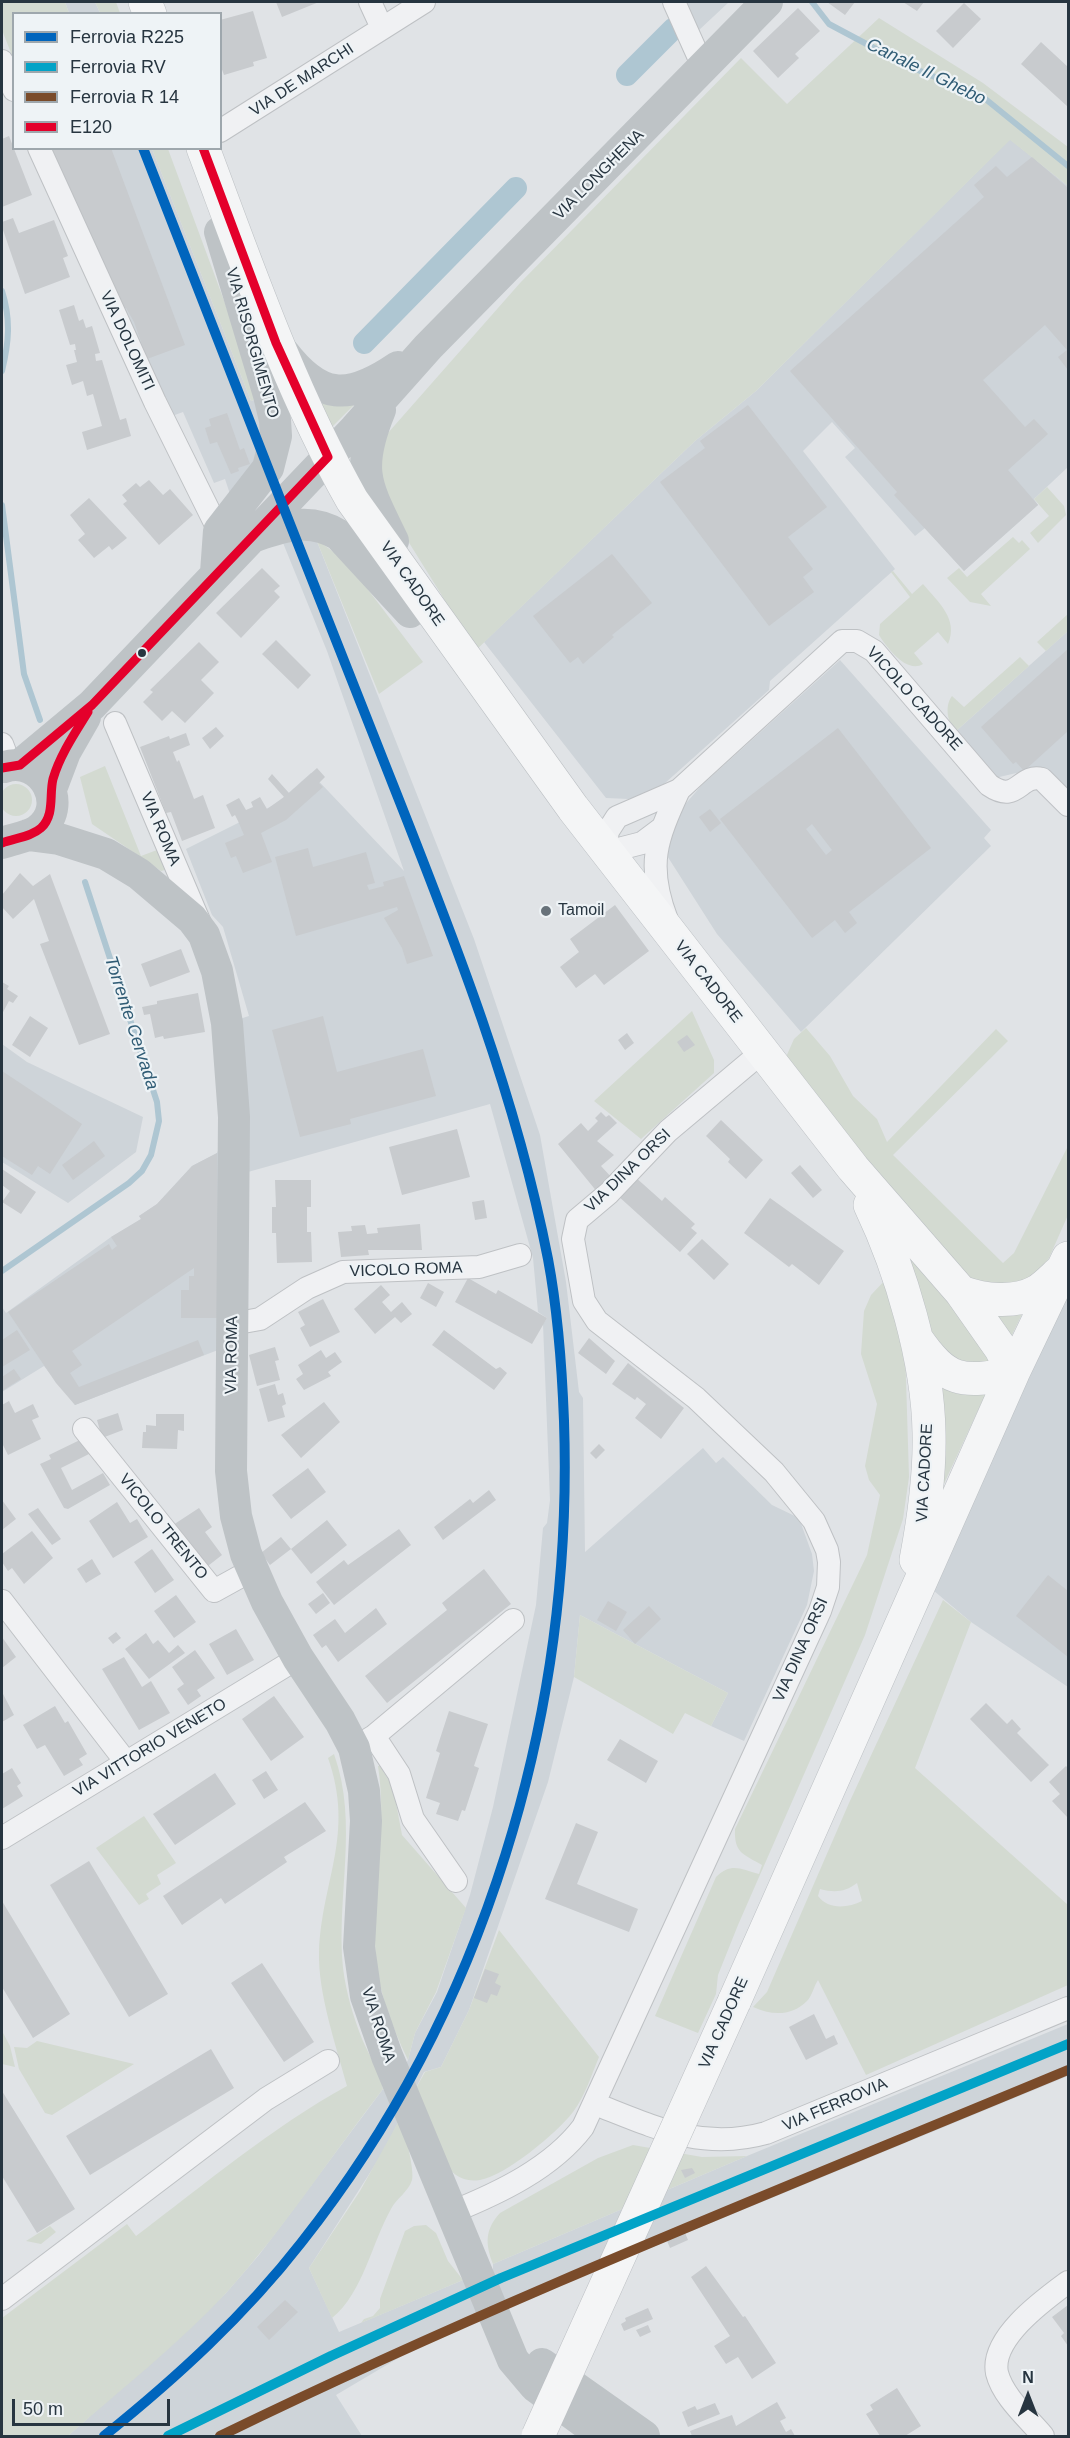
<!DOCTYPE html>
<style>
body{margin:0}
#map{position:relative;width:1070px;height:2438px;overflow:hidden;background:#e0e3e6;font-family:Helvetica,sans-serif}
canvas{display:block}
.frame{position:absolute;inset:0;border:3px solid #273540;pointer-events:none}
.legend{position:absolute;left:12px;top:12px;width:210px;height:138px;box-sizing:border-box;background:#eef3f6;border:2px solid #9ea7ad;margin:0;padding:8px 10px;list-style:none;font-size:18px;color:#273540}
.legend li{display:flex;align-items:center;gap:12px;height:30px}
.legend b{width:30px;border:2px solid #9ea7ad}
.north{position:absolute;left:998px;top:2366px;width:60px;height:60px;-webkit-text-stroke:4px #eef3f6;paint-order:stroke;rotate:0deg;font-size:16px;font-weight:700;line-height:24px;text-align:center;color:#273540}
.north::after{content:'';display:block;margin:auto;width:21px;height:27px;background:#273540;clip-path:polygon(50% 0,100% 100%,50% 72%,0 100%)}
.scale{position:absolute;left:12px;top:2399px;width:158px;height:27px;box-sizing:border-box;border:3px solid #273540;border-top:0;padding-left:8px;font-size:18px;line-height:21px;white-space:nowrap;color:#273540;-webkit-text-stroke:4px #eef3f6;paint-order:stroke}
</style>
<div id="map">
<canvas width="1070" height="2438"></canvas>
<div class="frame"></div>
<ul class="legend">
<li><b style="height:8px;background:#0065bd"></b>Ferrovia R225</li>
<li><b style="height:8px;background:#02a3c7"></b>Ferrovia RV</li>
<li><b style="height:8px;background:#7a4b2a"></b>Ferrovia R 14</li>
<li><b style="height:8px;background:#e4002b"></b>E120</li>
</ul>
<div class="north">N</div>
<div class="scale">50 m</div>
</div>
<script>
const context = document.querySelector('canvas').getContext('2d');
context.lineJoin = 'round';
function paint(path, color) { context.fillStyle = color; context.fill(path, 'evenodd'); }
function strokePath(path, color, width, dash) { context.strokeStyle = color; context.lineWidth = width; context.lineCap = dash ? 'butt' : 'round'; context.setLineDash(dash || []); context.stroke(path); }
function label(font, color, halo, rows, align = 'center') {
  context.font = font + ' Helvetica,sans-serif'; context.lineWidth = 4.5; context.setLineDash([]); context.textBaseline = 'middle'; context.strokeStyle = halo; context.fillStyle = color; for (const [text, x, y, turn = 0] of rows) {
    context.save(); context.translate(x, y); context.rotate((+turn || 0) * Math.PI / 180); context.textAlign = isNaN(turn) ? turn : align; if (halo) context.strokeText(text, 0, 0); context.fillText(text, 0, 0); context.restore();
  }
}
const built = new Path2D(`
 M65,2H95L100,13H69Z
 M685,2H729L698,31Z
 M1010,139L1068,186V467L1034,499L1038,505L964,571L925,528L915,536L845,457L855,448L832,422L803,451L895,569L770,681L769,690L664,784L642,796L629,799L606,798L484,642L695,441L756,391Z
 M39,149H152L251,401L261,398L265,446L231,497L225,479L214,483L183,412L172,416Z
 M281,538L316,539L474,939L540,1135L566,1282L579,1392L583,1398L585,1552L703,1448L716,1463L723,1457L772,1505L799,1518L812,1554L814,1571L807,1605L744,1741L711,1726L728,1693L580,1615L574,1677L548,1782L469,2010L441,2067L424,2072L382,2154L309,2268L339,2332L463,2280L493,2272V2264L747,2156L1068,2024V2076L643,2251L471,2315L336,2395L362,2436H68L226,2293L259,2255L383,2089L388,2095L408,2060L415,2033L437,1992L470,1895L493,1807L536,1605L543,1528L547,1523L550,1500L543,1324L547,1318L538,1312L533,1258L490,1104L248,1172L218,1350L75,1405L44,1366L2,1392V1307L6,1313L111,1237L141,1219L139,1216L157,1204L192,1166L217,1153L234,1117L227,1023L249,1016L223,927L212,915L186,849L276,804L311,773L404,871L327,651Z
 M1068,631V790L1049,770L1042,767L995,778L955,732Z
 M840,660L991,830L984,838L991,846L801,1032L717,934L664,851L681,809L701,786Z
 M2,1044L27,1062L143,1117L136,1152L68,1203L2,1162Z
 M1068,1258V1687L971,1622L921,1580Z`);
const green = new Path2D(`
 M5,2H65L69,13L14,14L13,58L2,30V3Z
 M95,2H116L120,13H100Z
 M879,18L983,83L1068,147V186L1010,140L756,391L695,441L473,653L441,594L383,501L380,442L520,283L741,58L787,104Z
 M152,149H168L260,398L251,401Z
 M306,390L360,399L330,429Z
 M1047,487L1064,506L1066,515L1038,543L1030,533L1049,516L1034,499Z
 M1013,537L1019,543L1022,540L1030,549L981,594L991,606L970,602L947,578L959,568L967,577Z
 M316,539L347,562L423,662L379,694Z
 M893,571L912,594L923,584C938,602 959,619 948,644L938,632L914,653L923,664C907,674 887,648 879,635L880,624L910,597L891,572Z
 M1068,614V631L1046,651L1037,642Z
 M1020,657L1029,666L955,732C948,722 944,707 952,696L964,707Z
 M105,766L141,856L157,850L165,870L161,871L92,824L80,777Z
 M0 800a16 16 0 1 1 32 0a16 16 0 1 1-32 0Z
 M692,1011L714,1060V1073L641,1139L594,1101Z
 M806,1028L830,1056L853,1096L877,1119L887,1142L996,1029L1008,1041L893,1155L1003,1263L1014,1253L1068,1146V1215L1049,1258L1039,1272L999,1293L954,1273L786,1057L794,1039Z
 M890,1225L986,1341L992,1367L937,1355Z
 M887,1278L905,1347L909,1477L903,1519L865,1635L738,1925L718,1975L716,1994L698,2033L655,2016L716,1877C731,1862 741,1869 759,1874L762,1865C743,1854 734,1853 735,1829L867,1555L880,1495L869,1480L865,1466L877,1404L861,1354L864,1311L871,1295Z
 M984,1311L1023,1312L1010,1339Z
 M937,1379L987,1391L942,1488Z
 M943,1600L971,1622L915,1768L1068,1905V1985L866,2075L818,1980C814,1986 812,1996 807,2001C791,2017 771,2015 753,2007L767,1992L849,1803ZM857,1883L862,1901C848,1908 828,1910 818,1896L820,1889C835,1893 845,1892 857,1883Z
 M580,1615L728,1693L711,1726L685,1713L673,1734L574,1677Z
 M334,1754C359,1824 336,1896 343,1968C346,1992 353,2016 362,2039C369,2055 380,2072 383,2089C331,2156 284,2229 227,2292C179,2344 121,2389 68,2436H2V2318L127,2224L136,2236C205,2184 271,2128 347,2086C336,2045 318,1994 319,1952C322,1879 355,1835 328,1758Z
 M378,1766H380L393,1787L402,1835L466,1908L436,1992L415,2033L408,2060C390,2022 375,1983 375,1941C374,1882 387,1825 378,1766Z
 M144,1816L176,1863L157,1875L161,1884L146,1894L149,1899L139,1905L96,1848Z
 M499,1930L599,2057C591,2076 585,2096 573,2112C557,2133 505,2176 480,2180C468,2182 458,2178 450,2170L416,2088L425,2072L441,2067L469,2010Z
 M2,2031L10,2046L15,2067L2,2064Z
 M37,2041L134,2064L52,2115L45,2113L19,2069L14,2047L27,2048Z
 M401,2117C404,2129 415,2171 412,2180C409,2191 396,2199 391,2209C372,2242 363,2293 332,2318L309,2268L360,2191Z
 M633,2145L702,2157L747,2156L493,2264C485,2244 485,2229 500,2213L598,2158Z
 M426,2225L436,2233L448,2261L463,2280L361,2323L364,2319L373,2316L380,2308V2299L405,2231L414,2226Z
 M50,2226L56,2232L41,2244L26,2241Z`);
const stream = new Path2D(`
 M812,2L829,24L906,65L983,97L1068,166
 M2,291C11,320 9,342 2,371
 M2,505L24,674L40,720
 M2,1271L129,1183L142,1171L151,1155L159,1121L157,1102L85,882`);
const canal = new Path2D(`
 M627,75L673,29
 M364,343L516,188`);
const building = new Path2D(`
 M276,2H319L282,17Z
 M827,2H855L845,15Z
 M903,2H924L917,11Z
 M964,3L981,19L953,48L936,31Z
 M798,8L820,31L795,54L799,58L778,78L753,51Z
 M253,11L267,58L253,62L254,66L224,75L220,64V20Z
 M1041,42L1068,67V107L1021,64Z
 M9,136L32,195L2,207V139Z
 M51,148H111L185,345L147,359L134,322L126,308L121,310Z
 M1032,157L1068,188V370L1058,357L1067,350L1045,325L983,380L1025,427L1034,419L1048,434L1008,470L1038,505L964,571L894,495L897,492L790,371L984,197L974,185L996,166L1007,177Z
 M13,218L19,233L54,220L68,256L63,258L70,277L25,294L2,227V222Z
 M74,305L79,321L83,319L86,328L92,326L100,353L95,354L96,361L102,360L120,420L126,418L131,436L87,450L82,432L102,426L93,394L87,396L83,381L72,385L66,365L77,362L74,350H76L75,344L70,345L59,310Z
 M748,405L827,507L788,537L813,569L803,577L814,592L769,626L660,482L705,448L700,441Z
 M227,413L240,450L244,448L250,464L238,468L239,471L231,474L217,442L210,444L205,428L211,426L209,419Z
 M149,480L163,495L170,489L193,515L159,545L123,504L127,501L122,495L136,483L140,487Z
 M89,498L127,538L112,550L109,546L94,558L78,540L85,534L70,515Z
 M612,554L652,603L612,635L614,637L583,664L578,657L570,663L533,616Z
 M262,568L280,586L274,591L280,597L241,638L216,613Z
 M276,640L311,675L298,689L262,654Z
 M199,642L219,662L201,680L214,693L185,723L172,711L162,721L143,702L153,692L150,690Z
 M1068,649V731L1024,771L1016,762L1013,764L981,727Z
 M216,727L224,736L210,749L202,738Z
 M838,728L931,848L849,912L857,923L845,933L835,920L812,938L720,819ZM812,824L832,850L826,855L806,829Z
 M186,733L190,745L173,752L177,762L179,760L194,799L203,795L215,828L182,841L171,812L166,813L140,747L169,736L170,739Z
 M317,768L325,777L319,783L323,787L286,820L261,833L272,862L243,873L236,856L231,858L225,843L244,835L238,821L235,815L232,817L226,805L239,798L246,810L253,807L251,802L260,797L267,809L284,797L268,779L272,774L289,793Z
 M710,809L721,823L710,832L699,817Z
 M308,848L313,867L366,852L375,883L367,885L369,890L384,886L383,882L404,876L433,956L407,964L402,948L384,918L398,910L397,907L296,936L275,857Z
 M20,873L33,886L50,874L110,1034L79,1045L40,944L49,941L34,899L13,919L2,907V895Z
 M615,905L649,951L604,985L595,974L576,988L560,967L579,952L570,939Z
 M181,949L190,972L150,987L141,964Z
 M2,982L9,986L7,989L18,996L13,1003L9,1001L2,1014Z
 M198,993L205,1032L164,1039L163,1036L155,1038L150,1014L144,1015L142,1007L157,1004V1001Z
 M30,1016L48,1028L30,1057L12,1045Z
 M323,1016L337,1072L423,1049L436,1096L350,1119L351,1124L300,1137L272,1030Z
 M627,1033L634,1043L625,1050L618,1040Z
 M687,1035L695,1045L684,1052L677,1042Z
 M2,1071L82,1124L50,1174L38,1166L32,1175L2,1156Z
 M601,1112L606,1117L609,1115L617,1123L597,1141L614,1155L601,1166L613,1179L598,1193L558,1144L581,1123L588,1131L598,1121L595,1118Z
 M721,1120L763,1160L746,1179L728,1162L730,1159L706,1136Z
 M457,1129L470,1177L402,1195L389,1147Z
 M94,1141L105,1156L73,1180L62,1165Z
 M217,1153L219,1318H181V1290H189V1276H194V1268L72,1351L82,1365L70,1373L79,1387L198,1340L204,1355L75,1405L56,1383L8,1312L109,1244L112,1250L117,1246L111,1237L141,1219L139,1216L157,1204L192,1166Z
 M800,1165L822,1190L813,1198L791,1173Z
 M2,1169L36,1192L21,1214L2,1202L10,1191L2,1185Z
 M634,1176L662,1201L665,1197L695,1224L691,1228L697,1233L680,1252L617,1195Z
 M275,1180H311V1207H307V1232H311L312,1262L277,1263L276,1233H272V1207H276Z
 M770,1198L844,1251L819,1285L792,1264L789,1267L744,1233Z
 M484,1200L487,1218L475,1220L472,1202Z
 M420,1224L422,1250H368L369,1255L341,1257L338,1232L352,1231L351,1226L365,1225L367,1234L378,1233L377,1228Z
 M702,1239L729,1264L714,1280L687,1254Z
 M468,1278L496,1294L498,1290L547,1318L532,1344L455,1302Z
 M428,1283L444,1292L436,1307L420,1298Z
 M381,1285L390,1295L382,1302L391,1312L402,1302L412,1314L401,1323L395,1317L375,1334L354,1309Z
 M323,1299L340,1332L310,1347L300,1328L305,1325L298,1312Z
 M17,1330L30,1350L2,1367V1340Z
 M444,1330L496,1369L500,1367L507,1373L494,1390L432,1345Z
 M589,1338L615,1361L606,1374L578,1353Z
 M275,1347L279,1360L275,1361L280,1380L257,1386L249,1355Z
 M321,1350L326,1358L335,1352L342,1362L328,1372L331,1376L304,1390L296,1379L303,1374L298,1365Z
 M628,1363L684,1408L661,1439L635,1418L646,1404L637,1397L635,1400L612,1384Z
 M14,1369L21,1379L2,1391V1377Z
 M275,1384L278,1395L283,1393L286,1404L282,1406L285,1417L268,1422L259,1389Z
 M9,1401L15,1413L33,1404L39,1417L32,1420L41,1439L8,1455L2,1443V1405Z
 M324,1402L340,1422L301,1458L281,1435Z
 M118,1413L123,1430L102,1438L97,1420Z
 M156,1414H184V1431L178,1430L177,1449L142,1448L143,1432H146V1425L156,1426Z
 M82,1439L89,1454L61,1468L72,1490L103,1473L110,1485L68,1509L64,1508L40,1464L51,1459L49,1455Z
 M599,1444L605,1450L596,1459L590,1453Z
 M308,1468L326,1492L291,1519L272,1495Z
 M489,1490L496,1500L443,1540L434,1527L470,1499L473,1503Z
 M2,1500L16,1519L2,1530Z
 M117,1502L130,1523L137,1519L148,1537L113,1558L89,1521Z
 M38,1508L61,1539L52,1545L28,1514Z
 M199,1508L212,1527L205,1532L222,1555L204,1569L173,1525Z
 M327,1520L347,1545L311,1574L291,1549Z
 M399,1529L411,1545L334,1605L316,1582L344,1560L348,1565Z
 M32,1531L53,1558L24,1584L12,1568L8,1571L2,1562V1554Z
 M281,1537L291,1549L270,1565L261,1553Z
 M152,1549L174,1580L155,1593L134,1562Z
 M92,1559L101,1574L86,1583L77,1569Z
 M484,1569L511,1604L387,1703L365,1676L447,1610L442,1603Z
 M1048,1575L1068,1591V1657L1016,1616Z
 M323,1593L330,1603L316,1614L308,1604Z
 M176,1595L196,1622L174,1638L154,1611Z
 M608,1601L627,1612L616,1631L597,1620Z
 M649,1606L661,1619L635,1644L623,1630Z
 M376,1608L387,1624L338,1662L326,1645L322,1648L313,1635L335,1619L345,1633Z
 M236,1629L254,1660L227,1675L209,1644Z
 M116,1632L121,1638L113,1644L108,1638Z
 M146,1633L153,1644L158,1640L169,1653L178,1645L185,1653L149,1679L125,1649Z
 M2,1637L16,1657L2,1668Z
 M195,1650L215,1678L197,1690L201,1696L188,1705L177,1689L184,1684L172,1667Z
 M124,1657L142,1687L151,1681L170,1713L139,1730L102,1669Z
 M2,1692L14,1715L2,1722Z
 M274,1696L304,1737L271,1761L242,1719Z
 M986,1703L1007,1724L1012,1719L1021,1729L1017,1733L1049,1765L1031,1782L970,1719Z
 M55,1706L65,1723L68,1721L87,1754L79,1759L83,1765L64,1776L45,1745L37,1749L23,1725Z
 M449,1711L488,1724L474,1766L479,1768L465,1811L462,1810L458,1821L436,1814L440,1803L426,1798L440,1753L436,1751Z
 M620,1739L658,1761L646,1783L607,1760Z
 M1066,1766L1068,1768V1818L1052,1801L1060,1794L1049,1782Z
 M12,1768L21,1783L17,1786L23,1796L2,1809V1774Z
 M266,1771L278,1790L264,1799L252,1780Z
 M215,1773L236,1804L175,1845L153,1814Z
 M305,1802L326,1831L284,1857L287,1862L225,1904L221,1898L182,1925L163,1896Z
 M576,1823L598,1832L577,1884L638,1909L629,1932L545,1899Z
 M89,1861L168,1994L129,2017L50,1885Z
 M2,1901L70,2014L33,2038L2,1987Z
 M262,1963L314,2042L284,2062L231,1983Z
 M485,1969L499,1974L495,1983L501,1986L497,1996L491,1994L487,2003L474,1998Z
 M814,2014L826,2039L834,2035L838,2044L806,2060L789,2027Z
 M211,2049L234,2088L90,2175L66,2136Z
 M2,2091L75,2209L37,2233L2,2176Z
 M692,2168L695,2173L685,2178L681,2170Z
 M683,2228L688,2240L670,2248L665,2236Z
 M706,2266L743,2317L745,2316L776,2363L752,2379L738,2357L726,2364L714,2346L730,2336L691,2277Z
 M285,2300L298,2312L269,2340L257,2327Z
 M1068,2305V2346L1061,2336L1064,2333L1052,2317Z
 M648,2308L653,2319L624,2331L621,2324L626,2321L625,2318Z
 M648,2325L651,2332L640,2337L636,2330Z
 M897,2388L921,2426L905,2436H880L866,2414L873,2410L870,2405Z
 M777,2402L786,2418L780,2421L786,2432L791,2429L795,2436H692L690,2431L732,2415L736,2426Z
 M715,2403L720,2414L688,2427L682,2412L695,2406L697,2410Z`);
const street = new Path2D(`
 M370,2L382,28
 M674,2L704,69
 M2,61L14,90
 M220,131L424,2
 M39,148L155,402L219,531
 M115,723L200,923
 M2,744L10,765
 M605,849L608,831L617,817L679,790L842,641H857L874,651L989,785C1018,805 1019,773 1042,779L1068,805
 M607,852L642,843L662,828
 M667,920C646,865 656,840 679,790
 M232,1324L260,1319L307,1288L343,1272L479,1267L520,1255
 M84,1429L214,1591L252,1570
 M2,1601L126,1762
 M374,1736L399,1774L413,1819L456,1881
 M354,1748L374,1736L513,1620
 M2,1838L298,1658
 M595,2104C654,2127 702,2151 766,2133L1068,2008
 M452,2212C499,2193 552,2168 583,2127L820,1611L828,1587L829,1562L827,1550L814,1521L774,1472L696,1398L597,1321L584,1301L573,1239L577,1220L609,1193L668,1131L762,1052
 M2,2299L266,2099L328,2061
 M1043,2436C1028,2418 1003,2397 997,2373C990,2338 1045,2299 1068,2282`);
const secondary = new Path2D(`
 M283,352C320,400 348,401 398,367
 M380,410C355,471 366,485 393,541
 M255,536C285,526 310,517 339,535L410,612
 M216,573L219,531L268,468L276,436L275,420L269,395L220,232
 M20,765L92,705L355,429L428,347L767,2
 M51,789L65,752L85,717
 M28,835L59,839L106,854L139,874L192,919L204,935L217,971L227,1023L234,1117L231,1471L236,1516L246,1554L267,1602L298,1658L340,1721L354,1748L364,1791L366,1821L359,1947L366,1996L387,2056L513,2360L535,2386L603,2436
 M2,843C13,839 27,837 37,831C72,807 42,754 4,767
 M542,2364L644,2436`);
const primary = new Path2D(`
 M145,2L150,14
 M203,148C248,268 289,388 352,500L573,808L853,1168L961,1292L1001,1349L1013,1373
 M870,1205C901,1270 928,1361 929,1433C930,1476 924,1518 916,1560
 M961,1292C984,1300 1013,1304 1036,1292C1045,1287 1054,1277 1062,1270
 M916,1338C946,1382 962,1384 1013,1373
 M734,2002L1013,1373L1068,1258`);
const primaryBridge = new Path2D(`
 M538,2436L734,2002`);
const bus1 = new Path2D(`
 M2,768L20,765L92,705L328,457L276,343L203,148
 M2,843C15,838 31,837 41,828C55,815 49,795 53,779C60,755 75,733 88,712`);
const rail1 = new Path2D(`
 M104,2436C176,2378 244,2316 301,2243C485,2011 574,1715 564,1421C562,1367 558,1312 548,1259C512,1076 441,907 373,734C295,539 220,344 143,148`);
const rail2 = new Path2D(`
 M168,2436L331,2356L501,2278L1068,2044`);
const rail3 = new Path2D(`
 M220,2436C497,2301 784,2188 1068,2070`);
const markers = [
 [142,653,5,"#273540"],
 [546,911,6,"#68727a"]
];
const streetNames = [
 ["VIA DE MARCHI",302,80,-33],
 ["VIA LONGHENA",599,175,-45],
 ["VIA DOLOMITI",127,341,65],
 ["VIA RISORGIMENTO",252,343,74],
 ["VIA CADORE",412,584,55],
 ["VICOLO CADORE",914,699,48],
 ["VIA ROMA",160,829,67],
 ["VIA CADORE",708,982,52],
 ["VIA DINA ORSI",628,1171,-44],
 ["VICOLO ROMA",406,1270,-2],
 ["VIA ROMA",232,1355,-89],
 ["VIA CADORE",925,1473,-87],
 ["VICOLO TRENTO",163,1527,51],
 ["VIA DINA ORSI",801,1650,-66],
 ["VIA VITTORIO VENETO",150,1748,-31],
 ["VIA CADORE",724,2023,-66],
 ["VIA ROMA",378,2025,72],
 ["VIA FERROVIA",835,2105,-23]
];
const poiNames = [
 ["Tamoil",558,911]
];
const waterNames = [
 ["Canale Il Ghebo",926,72,26],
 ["Torrente Cervada",131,1023,72]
];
paint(built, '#ced4d9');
paint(green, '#d3dad1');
strokePath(stream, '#aec6d2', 6);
strokePath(canal, '#aec6d2', 22);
paint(building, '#c8cbce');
strokePath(street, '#bec1c4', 24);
strokePath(primary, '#bcc0c4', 34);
strokePath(street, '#f0f1f3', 22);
strokePath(secondary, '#bec3c6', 32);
strokePath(primary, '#f4f5f6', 33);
strokePath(primaryBridge, '#bcc0c4', 34, []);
strokePath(primaryBridge, '#f4f5f6', 33);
strokePath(bus1, '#e4002b', 9);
strokePath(rail1, '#0065bd', 10);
strokePath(rail2, '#02a3c7', 10);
strokePath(rail3, '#7a4b2a', 10);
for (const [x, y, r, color] of markers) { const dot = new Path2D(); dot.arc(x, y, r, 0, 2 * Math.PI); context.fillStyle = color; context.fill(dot); strokePath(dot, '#eef3f6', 2); }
label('16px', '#273540', '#eef3f6', streetNames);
label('16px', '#273540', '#eef3f6', poiNames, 'left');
label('italic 18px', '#305c75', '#eef3f6', waterNames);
</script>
